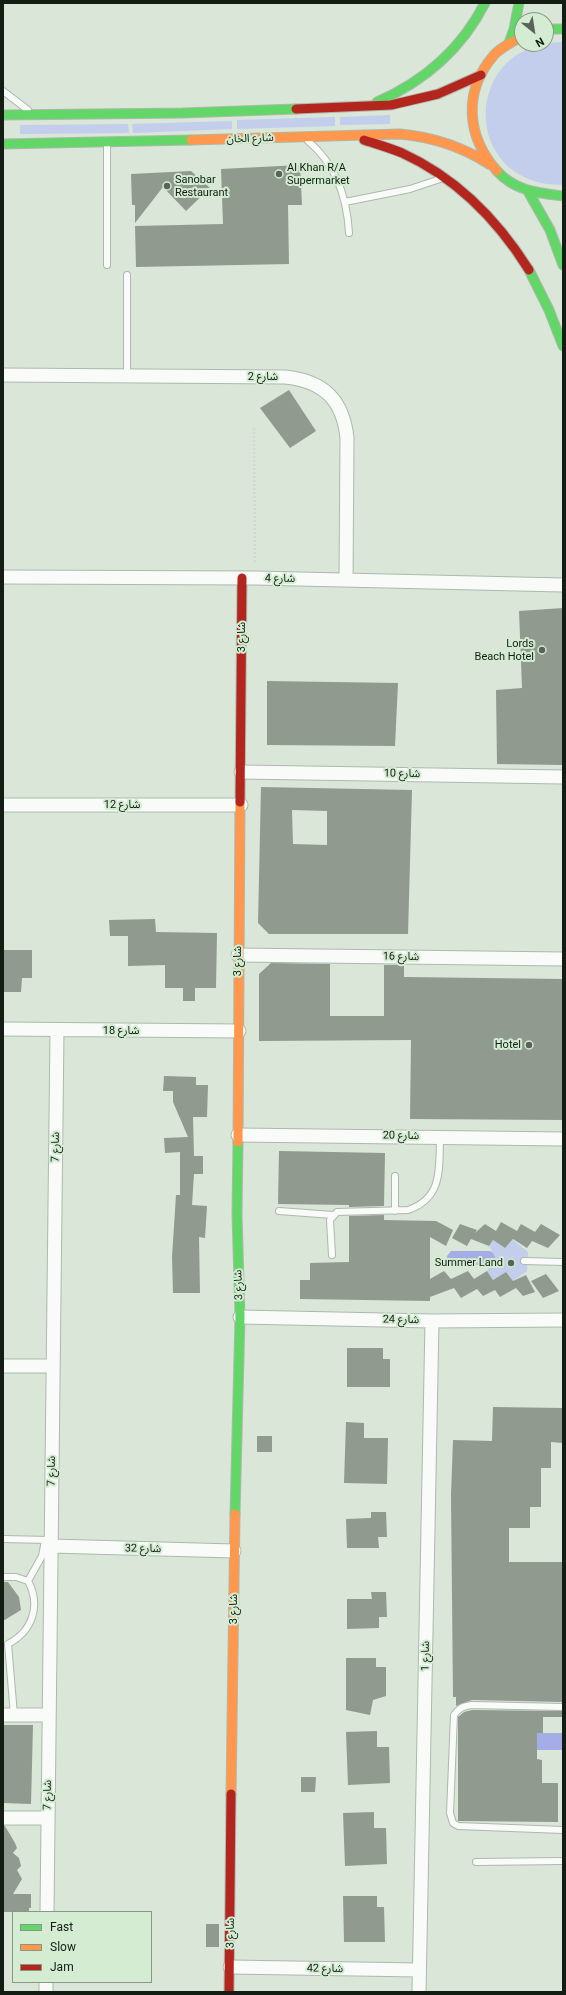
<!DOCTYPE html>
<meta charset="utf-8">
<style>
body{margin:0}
#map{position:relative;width:566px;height:1995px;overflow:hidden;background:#d9e6d8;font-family:Roboto,sans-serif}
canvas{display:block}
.frame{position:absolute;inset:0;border:4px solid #141d14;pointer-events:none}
.legend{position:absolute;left:12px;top:1911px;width:140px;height:72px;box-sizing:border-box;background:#d3ecd2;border:1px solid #879986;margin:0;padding:5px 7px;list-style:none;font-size:12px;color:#141d14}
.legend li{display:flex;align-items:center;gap:8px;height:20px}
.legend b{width:20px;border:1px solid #879986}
.north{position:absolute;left:514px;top:12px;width:40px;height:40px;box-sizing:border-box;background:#d3ecd2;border:1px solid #879986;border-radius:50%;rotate:150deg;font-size:11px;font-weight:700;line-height:16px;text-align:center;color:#141d14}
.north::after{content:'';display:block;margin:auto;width:14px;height:18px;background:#596359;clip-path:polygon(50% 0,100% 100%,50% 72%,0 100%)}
</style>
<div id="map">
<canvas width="566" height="1995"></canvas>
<div class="frame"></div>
<ul class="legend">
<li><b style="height:5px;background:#63d668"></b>Fast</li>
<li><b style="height:5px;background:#ff974d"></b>Slow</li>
<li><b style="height:5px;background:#b3261e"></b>Jam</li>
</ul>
<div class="north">N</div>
</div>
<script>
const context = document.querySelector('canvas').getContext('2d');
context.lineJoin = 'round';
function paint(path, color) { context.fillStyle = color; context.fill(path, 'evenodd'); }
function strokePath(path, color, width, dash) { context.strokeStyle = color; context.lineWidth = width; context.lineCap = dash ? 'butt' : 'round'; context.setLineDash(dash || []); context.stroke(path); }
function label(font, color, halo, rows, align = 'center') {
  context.font = font + ' Roboto,"Noto Sans Arabic",sans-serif'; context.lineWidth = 4; context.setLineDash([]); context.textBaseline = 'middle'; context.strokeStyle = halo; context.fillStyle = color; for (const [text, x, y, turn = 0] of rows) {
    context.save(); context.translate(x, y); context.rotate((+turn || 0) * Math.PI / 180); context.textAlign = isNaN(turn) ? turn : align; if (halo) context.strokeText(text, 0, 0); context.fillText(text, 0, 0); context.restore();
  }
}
const green = new Path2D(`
 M563,42V185C459,186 461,42 563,42Z
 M390,115V124L340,125V117Z
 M335,117V126L237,129V120Z
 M232,121V129L133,133L132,124Z
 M128,124L129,133L20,134V125Z
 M493,1240L505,1248L513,1240L528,1252L527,1271L513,1281L506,1272L493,1280L487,1271L496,1259L489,1246Z`);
const water = new Path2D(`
 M451,1251H490L493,1253L496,1259L495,1263L489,1265H452L448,1261L447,1256Z
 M537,1733H563V1750H537Z`);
const building = new Path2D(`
 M300,165L302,205H288L289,264L136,267L135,226L223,224L221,169Z
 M191,171L210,188L186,211L163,187L135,223V205H132L131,174Z
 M289,390L316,431L290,448L260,408Z
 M563,608V765L497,764L496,690L522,688L519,611Z
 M267,681L398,683L395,746L267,745Z
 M261,787L412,790L408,934H269L258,923ZM292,810L327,811V845L293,844Z
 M155,919L156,932L217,933L216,988H195V1001H183V988H165V965L128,966V936H110L109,920Z
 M3,950H32V978H22L21,992H3Z
 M271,963L330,964V1016H384V965H404V977L563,979V1120L410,1119L411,1040L259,1041V974Z
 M164,1076L196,1077V1085H208L207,1117H193L194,1156H203V1174H194L192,1205L207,1206L205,1238L199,1237L200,1293H173L172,1257L176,1195H180V1152L165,1153L164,1138L188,1137L173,1102V1091H163Z
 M279,1151L385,1153L384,1206L349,1207V1205L278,1204Z
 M384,1215V1220L436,1221L453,1230L446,1246L430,1237V1279L444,1271L451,1279L468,1271L474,1279L487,1271L493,1280L506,1272L513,1281L526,1275L535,1292L523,1296L516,1288L500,1297L495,1290L483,1296L477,1289L461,1298L454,1288L430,1297V1301L300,1299V1280H310V1263L349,1262V1216Z
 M501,1222L517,1231L521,1224L535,1232L541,1224L560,1235L548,1248L532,1241L527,1248L513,1239L505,1248L493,1240L489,1246L471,1239L467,1246L452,1238L460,1224L477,1230L475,1233L485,1224L496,1231Z
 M546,1274L559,1291L543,1298L531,1281Z
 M347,1348H383V1359H390V1387H347Z
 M493,1407L563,1408V1443L551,1442V1468H541V1507H530V1528H509V1562H563V1702L472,1700L456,1706V1697H453L451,1495L453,1440L492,1441Z
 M346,1422L364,1423V1438H388L387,1484L344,1483Z
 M257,1436H272V1452H257Z
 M371,1512H386L387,1537H378L379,1548H347L346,1519L371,1518Z
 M3,1582H8L19,1597L21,1610L3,1621Z
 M371,1592H386L387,1617H379V1628L347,1629V1599H372Z
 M346,1658H376V1667H386V1696L373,1700L370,1715L346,1710Z
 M472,1710L563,1711V1717H543V1733H537V1759L542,1760V1783H558V1822L458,1821V1717L464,1712Z
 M3,1725H33L31,1804L3,1803Z
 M377,1731V1747H389L390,1783L348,1785L346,1732Z
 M301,1777H316L315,1792H301Z
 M374,1812V1828H386L387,1864L345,1866L343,1813Z
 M3,1826H5L15,1843L17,1848L13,1853L19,1858L21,1866L17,1870L22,1879L13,1894H31V1908H29V1912H3Z
 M343,1896H377V1907H384L385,1942H344Z
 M206,1924H219V1947H206Z`);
const path = new Path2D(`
 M254,428L255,563`);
const lane = new Path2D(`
 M3,91L28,110
 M308,141C336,164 347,198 349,233
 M107,145V265
 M345,202L410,189L440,179
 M127,275V376
 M279,1211L333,1215
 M395,1211V1176
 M332,1255L330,1220L337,1212L408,1210C443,1198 439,1169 440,1137
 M524,1261L563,1262
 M3,1539L48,1540
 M3,1577H16L28,1581L42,1556L45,1540
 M563,1707L472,1705C463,1706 459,1708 454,1715L450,1813L453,1823L458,1826L563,1830
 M14,1715L8,1644C33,1631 41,1605 28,1581
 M476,1862L563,1861`);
const street = new Path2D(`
 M3,375L285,377C324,381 343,400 347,438L346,580
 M3,577L255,578L563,585
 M241,772L563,777
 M3,805H241
 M238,955L563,959
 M3,1029L239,1031
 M238,1135L563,1139
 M240,1317L432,1321L563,1320
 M3,1366H53
 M51,1546L234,1551
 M3,1715H49
 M3,1818H48
 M47,1912L57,1030
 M230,1967L419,1970
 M46,1992V1982
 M419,1992L432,1321`);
const fast = new Path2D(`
 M546,29H563
 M509,43L514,29L519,3
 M377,102C425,81 461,50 485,3
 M3,115L183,113L296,109
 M3,144L191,140
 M497,171C515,191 538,193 563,196
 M529,193L550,230L563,265
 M529,270L549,310L563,346
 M235,1514L240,1317L237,1214L238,1142`);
const slow = new Path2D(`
 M191,140L400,134C433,137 461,146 489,164
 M497,171C466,136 463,91 494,55C501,47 513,42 522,36
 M238,1142L240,802
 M231,1794L235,1514`);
const jam = new Path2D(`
 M296,109L391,105L438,94L481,75
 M364,140C376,144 390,148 402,153C457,178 497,219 529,270
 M240,802L242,578
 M229,1992L231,1794`);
const markers = [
 [279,174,4,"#596359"],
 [167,186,4,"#596359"],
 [542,650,4,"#596359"],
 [529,1045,4,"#596359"],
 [511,1263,4,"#596359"]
];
const streetNames = [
 ["شارع الخان",250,139,-2],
 ["شارع 2",263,377],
 ["شارع 4",280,579,1],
 ["شارع 3",242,637,-90],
 ["شارع 10",402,774,1],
 ["شارع 12",122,805],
 ["شارع 16",401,957,1],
 ["شارع 3",238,961,-90],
 ["شارع 18",121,1031],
 ["شارع 20",401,1136,1],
 ["شارع 7",56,1147,-89],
 ["شارع 3",239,1285,-92],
 ["شارع 24",401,1320,1],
 ["شارع 7",52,1471,-89],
 ["شارع 32",143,1549,1],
 ["شارع 3",234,1609,-90],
 ["شارع 1",426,1656,-89],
 ["شارع 7",48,1795,-89],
 ["شارع 3",231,1933,-89],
 ["شارع 42",325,1969,1]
];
const poiNames = [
 ["Al Khan R/A",287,168,"left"],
 ["Supermarket",287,181,"left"],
 ["Sanobar",175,180,"left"],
 ["Restaurant",175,193,"left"],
 ["Lords",534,644],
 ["Beach Hotel",534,657],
 ["Hotel",521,1045],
 ["Summer Land",503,1263]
];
paint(green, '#c3cdec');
paint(water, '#a4ade6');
paint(building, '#909a8f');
strokePath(lane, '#aeb8ae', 8);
strokePath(street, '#aeb8ae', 15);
strokePath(fast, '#aeb8ae', 11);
strokePath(slow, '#aeb8ae', 11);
strokePath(jam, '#aeb8ae', 11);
strokePath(path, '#d5d8d5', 2.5, [2, 2]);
strokePath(lane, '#f9fbf9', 6);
strokePath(street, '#f9fbf9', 13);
strokePath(fast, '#63d668', 9);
strokePath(slow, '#ff974d', 9);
strokePath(jam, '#b3261e', 9);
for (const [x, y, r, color] of markers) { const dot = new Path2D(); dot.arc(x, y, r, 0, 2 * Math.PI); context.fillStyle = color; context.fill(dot); strokePath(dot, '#d3ecd2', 1.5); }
label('11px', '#141d14', '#d3ecd2', streetNames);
label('11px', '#141d14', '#d3ecd2', poiNames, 'right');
</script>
